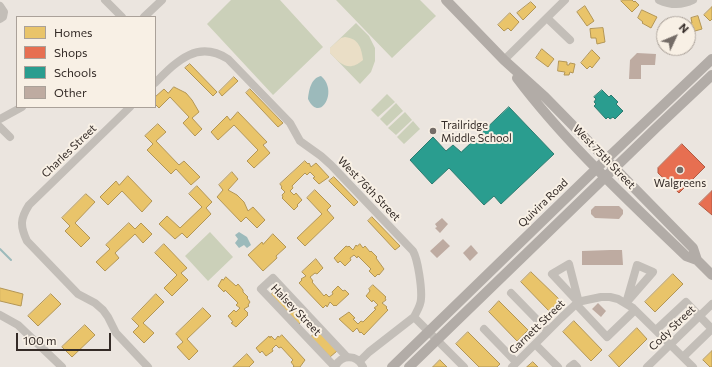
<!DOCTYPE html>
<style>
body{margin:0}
#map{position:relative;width:712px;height:367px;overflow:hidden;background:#ebe5df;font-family:Commissioner,sans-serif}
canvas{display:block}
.legend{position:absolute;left:16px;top:16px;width:140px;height:92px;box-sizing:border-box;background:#f8f0e5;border:1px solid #aaa199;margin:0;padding:5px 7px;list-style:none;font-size:12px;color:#342b27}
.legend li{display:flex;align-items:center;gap:8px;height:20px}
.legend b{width:20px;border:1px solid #aaa199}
.north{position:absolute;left:656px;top:16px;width:40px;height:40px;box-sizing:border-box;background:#f8f0e5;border:1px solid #aaa199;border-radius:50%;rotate:46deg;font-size:11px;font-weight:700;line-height:16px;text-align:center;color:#342b27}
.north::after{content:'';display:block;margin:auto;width:14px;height:18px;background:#746c67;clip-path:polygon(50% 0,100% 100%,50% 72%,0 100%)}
.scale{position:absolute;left:16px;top:333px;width:95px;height:18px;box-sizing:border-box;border:2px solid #342b27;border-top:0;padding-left:5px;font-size:12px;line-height:14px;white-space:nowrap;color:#342b27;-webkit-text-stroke:3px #f8f0e5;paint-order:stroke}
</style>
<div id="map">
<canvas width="712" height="367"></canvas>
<ul class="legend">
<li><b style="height:11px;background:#e9c46a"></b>Homes</li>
<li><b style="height:11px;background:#e76f51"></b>Shops</li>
<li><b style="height:11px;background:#2a9d8f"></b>Schools</li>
<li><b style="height:11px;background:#beaba1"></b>Other</li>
</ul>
<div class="north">N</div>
<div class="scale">100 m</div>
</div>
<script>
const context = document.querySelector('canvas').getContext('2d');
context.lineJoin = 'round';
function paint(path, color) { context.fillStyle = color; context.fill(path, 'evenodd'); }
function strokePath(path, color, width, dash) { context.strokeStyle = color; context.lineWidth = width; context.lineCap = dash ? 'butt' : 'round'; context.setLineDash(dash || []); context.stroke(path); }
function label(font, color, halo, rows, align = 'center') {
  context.font = font + ' Commissioner,sans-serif'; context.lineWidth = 4; context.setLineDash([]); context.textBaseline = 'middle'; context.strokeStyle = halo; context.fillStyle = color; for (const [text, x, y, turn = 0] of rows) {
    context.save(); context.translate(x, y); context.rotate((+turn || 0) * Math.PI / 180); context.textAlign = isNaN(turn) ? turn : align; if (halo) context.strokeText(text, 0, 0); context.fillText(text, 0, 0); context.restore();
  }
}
const green = new Path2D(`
 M231,0H280L323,47L273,95L207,24Z
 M336,0H420L436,16L392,58Z
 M356,23L369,36L375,48V61L371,72L360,84L330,53V48Z
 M387,94L395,102L378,117L371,110Z
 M396,103L403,111L387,126L380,119Z
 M405,112L412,120L396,135L388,128Z
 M413,121L420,129L404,144L397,137Z
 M210,232L233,257L208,281L185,256Z`);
const sand = new Path2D(`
 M345,37C359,39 361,47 363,60C349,72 341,65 330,53V48L341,38Z`);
const water = new Path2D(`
 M321,76C339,91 320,124 308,99C309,90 311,78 321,76Z
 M239,232L247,237L251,245L247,248L244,245L239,248L235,243L238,239L235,235Z`);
const homes = new Path2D(`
 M622,0H632L634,2L635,1L639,5L632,12L621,1Z
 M531,2L536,7L523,20L517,13Z
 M585,6L594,21L587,26L577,12Z
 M712,7V19L710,21L704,15Z
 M642,10L657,17L651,28L642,23L643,22L638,18Z
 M510,13L519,22L511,31L508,28L504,31L498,25Z
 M698,16L702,29L688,33L687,24L692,23L691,18Z
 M670,20L677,21V24H670Z
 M663,24H664V33L662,32Z
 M603,28L605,42L597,44L596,38H591L590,29Z
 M542,49L554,59L548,67L536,58Z
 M592,50L600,58L592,68L590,66L587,69L581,63Z
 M559,61L567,62V65H569L570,63L575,64L573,73L570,72L569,75H564L565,72L558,71Z
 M190,64L217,92L213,96L185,68Z
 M234,77L238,81L222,96L219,92Z
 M174,87L186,93L192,100L199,112L192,118L202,129L195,136L183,123L189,117L170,97L159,108L155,104V97L164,89L168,93Z
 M250,89L283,123L278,127L246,93Z
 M238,112L267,142L263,145L270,153L254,168L247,161L258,150L234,125L218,140L211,132L227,116L230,120Z
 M158,124L166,132L156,141L179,165L184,161L200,177L191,185L176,169L171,174L147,150L153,144L145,136Z
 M305,161L308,164L309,163L311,167L316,163L329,177L319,184L313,178L315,177L310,172L307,175L305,173L292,186L293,188L290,191L294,195L296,193L302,200L297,205L298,206L294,210L282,198L283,197L282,195L285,192L281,188L282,187L280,184Z
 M232,172L238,179L228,190L237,195L244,202L248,211L253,207L265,220L257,228L246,217L241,222L217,197L223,190L219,185Z
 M128,176L152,201L142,212L122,191L108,205L100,197L116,181L119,185Z
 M334,177L358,202L354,206L329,181Z
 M197,186L212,202L206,208L211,214L187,238L182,233L175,239L159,224L167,216L180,228L202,207L189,194Z
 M315,190L331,206L327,210L334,218L305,246L297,238L322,214L307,198Z
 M86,194L95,202L75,223L90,238L81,247L65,231L70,226L62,218Z
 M372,217L400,246L395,250L368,221Z
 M129,223L135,229L141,223L152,234L143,243L135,234L115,253L119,258L105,271L96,262L110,249L106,245Z
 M273,234L286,247L276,256L277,258L263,271L248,255L262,242L263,244Z
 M164,244L187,268L181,273L188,280L172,296L164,288L177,275L155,253Z
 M360,244L363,248L365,246L370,252L371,251L377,257L376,258L384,269L379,275L378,274L375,277L369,271L371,269L358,256L357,258L354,255L350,258L351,260L345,266L340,261L338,263L334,258L346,246L348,247L349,246L353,250L356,245L357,246Z
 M316,259L323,268L317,274L315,273L310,277L313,281L312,282L324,296L326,294L329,297L333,294L332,292L338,286L343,291L345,290L349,294L336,306L335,305L334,306L330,302L327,307L326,305L323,308L299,283L302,280L301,279L306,276L302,272Z
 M531,272L560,300L549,311L521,282Z
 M673,274L683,284L655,312L645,302Z
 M226,277L236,286L238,284L243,290V292L248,297L247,298L250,302L248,305L249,306L244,309L248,313L247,314L248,315L236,327L231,323L233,322L228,316L234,310L236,312L240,308L236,305L238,303L225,290L224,292L218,286L222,279L223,280Z
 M373,285L386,297L385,298L386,300L382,303L387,307L386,308L388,310L364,335L361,332L360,333L357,328L353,332L339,319L349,312L355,318L353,319L358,324L361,321L363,322L376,309L374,308L378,305L373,300L372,302L366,296L370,291L369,289Z
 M0,288L23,294L21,306L0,301Z
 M278,288L305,318L299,324L271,295Z
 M51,294L61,304L38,326L28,316Z
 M156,294L164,302L143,323L154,333L144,343L133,332L139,326L132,319Z
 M499,301L528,330L517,341L489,312Z
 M203,308L211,316L187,339L198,351L189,360L177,347L183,342L176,334Z
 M574,321L602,350L591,361L563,332Z
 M85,325L95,335L72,357L62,347Z
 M637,328L647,339L619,367L609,356Z
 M318,330L337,351L330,357L311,337Z
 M468,332L500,364L497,367H479L456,344Z
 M282,335L305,360L300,367H293L294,366L291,362L293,360L281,347L279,348L276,345L272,349L273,351L266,356L262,351L260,353L256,348L269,336L270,338L271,336L275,340L278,336L279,337Z
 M712,351V367H710L703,360Z
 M247,354L254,362L249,367H233Z
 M440,360L447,367H433Z
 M533,362L538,367H527Z`);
const shops = new Path2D(`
 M682,144L705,167L679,193L658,173V168Z
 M712,191V215L699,204Z`);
const schools = new Path2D(`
 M602,90L609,97L611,95L618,102L616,104L623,111L615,119L613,117L610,119L608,117L606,119L594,106L596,104L594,102L596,99L594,97Z
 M509,107L554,154L501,204L494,196L484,205L449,168L432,184L410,160L433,137L446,151L453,145L461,152Z`);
const stream = new Path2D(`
 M0,249L11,260`);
const building = new Path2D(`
 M637,53L656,54L655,65H641V79H629L630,60Z
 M595,206H619L623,210V214L619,219L595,218L591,214V210Z
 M442,218L448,224L440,233L435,228L437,227L435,224Z
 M443,239L450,246L437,258L430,251Z
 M471,245L478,253L470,261L463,253Z
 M610,250H622L623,265H582V251Z
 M598,303L606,311L601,317L592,309Z`);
const minor = new Path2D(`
 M105,0L122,17
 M659,0C670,5 681,6 693,0
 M0,6L4,12L3,17L0,19
 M144,17L162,0
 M547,18L570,40
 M504,60L565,0
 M155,83C176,62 197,39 228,59L290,123L300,141L321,156L331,165L413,251C418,260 422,288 421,299C421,305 417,311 414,317L369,352L360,361
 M130,107L29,205C20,219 20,226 27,241L78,294L95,303L103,310L108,317L116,333L148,367
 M0,119L22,107
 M0,127L10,137
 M569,264L579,303L552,274Z
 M637,265L653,272L626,303Z
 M511,293L548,331
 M576,304L607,337L635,310
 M0,315L18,325L62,367
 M414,317L464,367
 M484,329L516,362
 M656,330L686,302L712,329L683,357
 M535,344L558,367
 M335,367L261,289L273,278L347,357
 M335,367C341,354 357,354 363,367
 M512,367L561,318L576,304L582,301L601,297H610L618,299L633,308L693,367
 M570,367L574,364L577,367
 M647,367L712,304`);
const major = new Path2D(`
 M446,0L504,60L545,97L693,248L697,260
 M517,78C565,142 628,200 686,256L697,260L712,275
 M392,367L597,168L712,59
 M409,367L658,126L712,75`);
const markers = [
 [433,131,4,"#746c67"],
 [680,170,4,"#746c67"]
];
const poiNames = [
 ["Trailridge",441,125],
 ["Middle School",441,138],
 ["Walgreens",680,183,"center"]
];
const streetNames = [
 ["Charles Street",69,151,-44],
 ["West 75th Street",604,157,46],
 ["West 76th Street",369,189,46],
 ["Quivira Road",543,203,-44],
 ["Halsey Street",296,310,46],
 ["Garnett Street",537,327,-44],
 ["Cody Street",672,328,-44]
];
paint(green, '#cbd0b9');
paint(sand, '#eadec6');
paint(water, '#9cbabb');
paint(homes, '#e9c46a');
strokePath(homes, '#b39656', 1);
paint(shops, '#e76f51');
strokePath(shops, '#b15b44', 1);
paint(schools, '#2a9d8f');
strokePath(schools, '#2d7b70', 1);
strokePath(stream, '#9cbabb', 2);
paint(building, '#beaba1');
strokePath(minor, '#c3beb8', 8);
strokePath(major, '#b2aca7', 10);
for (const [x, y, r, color] of markers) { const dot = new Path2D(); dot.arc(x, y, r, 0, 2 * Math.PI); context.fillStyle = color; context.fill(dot); strokePath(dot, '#f8f0e5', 1.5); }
label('11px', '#342b27', '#f8f0e5', poiNames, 'left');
label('11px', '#342b27', '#f8f0e5', streetNames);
</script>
